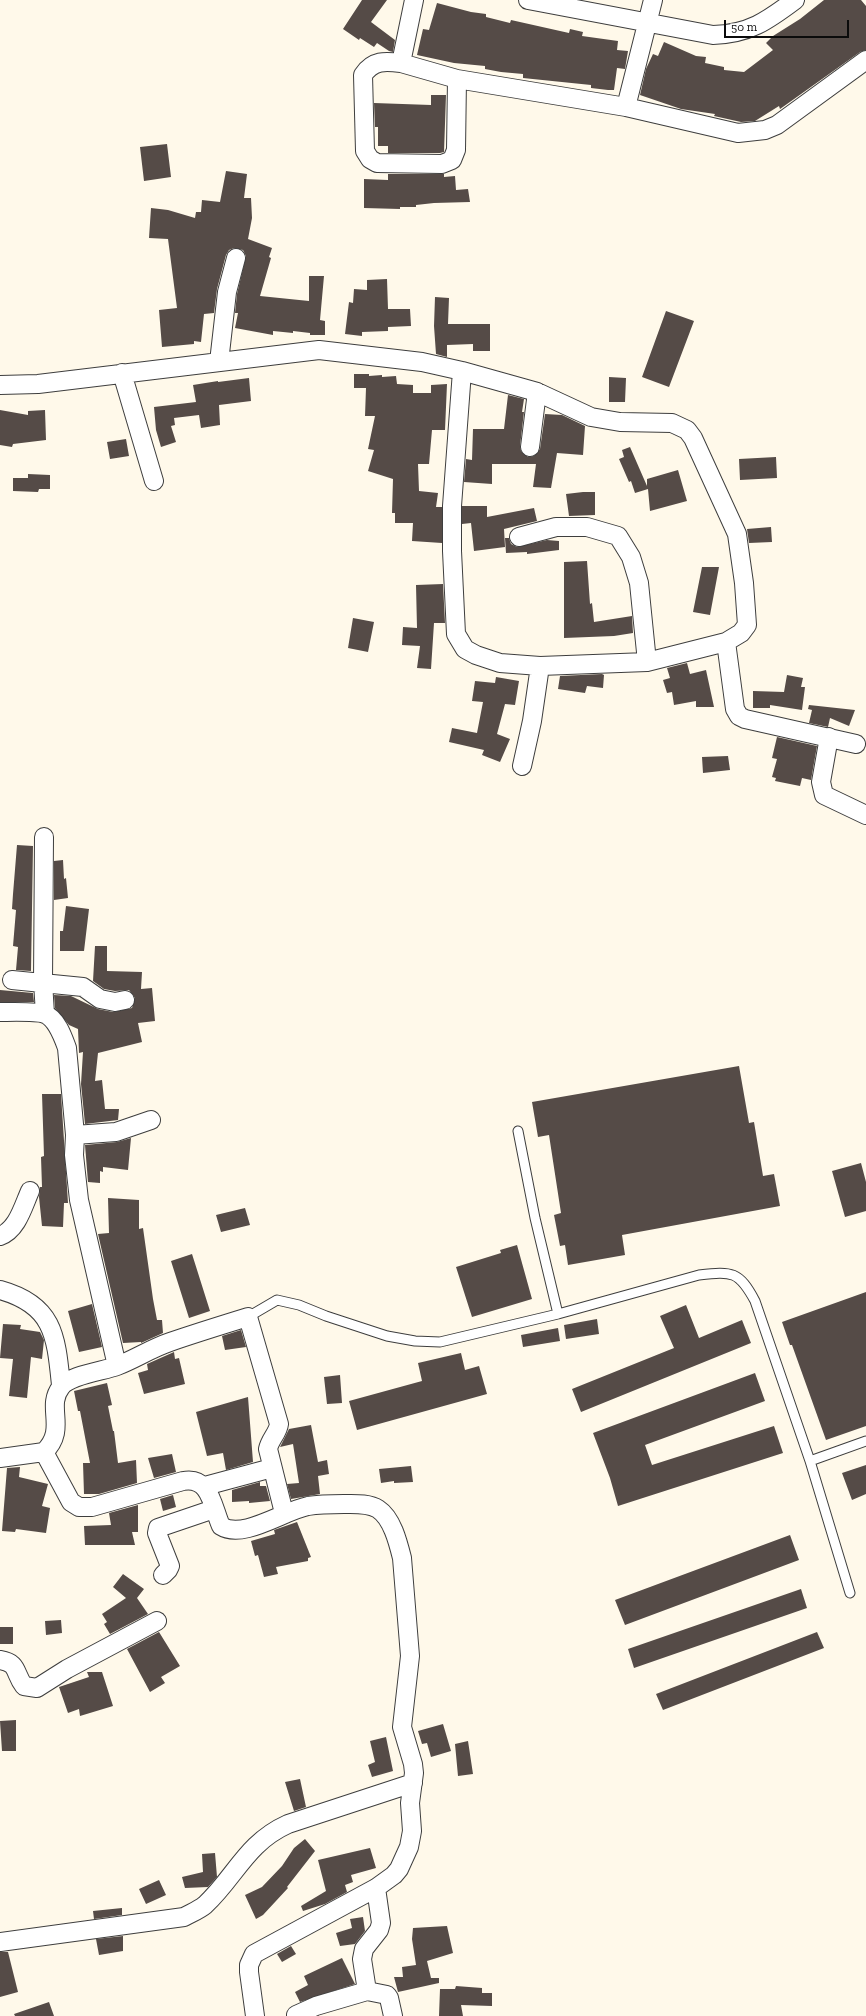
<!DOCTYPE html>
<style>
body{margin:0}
#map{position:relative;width:866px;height:2016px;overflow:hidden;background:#fff9ea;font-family:"Zilla Slab",serif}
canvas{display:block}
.scale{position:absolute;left:724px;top:20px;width:125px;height:18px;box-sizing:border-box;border:2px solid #0b0b0b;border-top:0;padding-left:5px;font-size:12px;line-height:14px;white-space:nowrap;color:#0b0b0b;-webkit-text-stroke:3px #fff;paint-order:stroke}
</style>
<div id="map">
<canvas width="866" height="2016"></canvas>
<div class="scale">50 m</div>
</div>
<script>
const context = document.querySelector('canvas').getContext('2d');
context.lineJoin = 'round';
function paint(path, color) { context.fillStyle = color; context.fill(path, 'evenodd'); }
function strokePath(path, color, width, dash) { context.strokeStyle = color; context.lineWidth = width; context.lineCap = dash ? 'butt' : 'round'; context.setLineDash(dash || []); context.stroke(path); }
const building = new Path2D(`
 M362,0H387L371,22L395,40L393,52L389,51L377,43L374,47L360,38L359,40L343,29Z
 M824,0H861L866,6V50L860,52L780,109L779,106L755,121L741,122L714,116L715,114L681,109L640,95L646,69L653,54L658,56L664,42L696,56L706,57L705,63L724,67V70L744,72L773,50L766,43L773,36L800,19Z
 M437,3L471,12L486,14V17L510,23L511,20L569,33L570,29L583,32L582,36L618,41L617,50L628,51L625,69L617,68L614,90H608L591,88V85L523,78V74L501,72L485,69V66L454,63L417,55L423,29L429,30Z
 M431,95H446L444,152L440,153H388V146H378V127H375L374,103L431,105Z
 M167,144L171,177L144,181L140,147Z
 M226,171L247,174L244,198H251L252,218L248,239L272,248L269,257L271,258L260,296L309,301V276H324L320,320L325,321V335H310V333L293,331V333L273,331V335L235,328L238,313H235L237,294L246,256L243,250L234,248L229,250L226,255L217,289L214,313L204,314L201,342L194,341V344L162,347L159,310L177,308L168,239L149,238L151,208L168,210L195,218L196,212H201L202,200L220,202Z
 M388,174H444V177L455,176L456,190L468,189L470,202L434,203L416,205V207H400V209L364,208V179L388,180Z
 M387,279L388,309H410L411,326L388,327V331L362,332V336L345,334L349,302L353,303L354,289L367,290V280Z
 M435,297L449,298L448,324H490V351H473V344L447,345V357L436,354L434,326Z
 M666,311L694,321L669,387L642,377Z
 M354,374H369V376L382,375V377L396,376L397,384L413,385V393H431V385L447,384L445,430H432L429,464H418L419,491L438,493L436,507H442V543L412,541L413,523H395V513H392L393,479L368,471L374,450L368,449L375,416H365L366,388H354Z
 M609,377L626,378L625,402H609Z
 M249,378L251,401L219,405L220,425L201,428L199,415L174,418L175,425L171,426L176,442L161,447L156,430L154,407L196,402L193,385L218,381V382Z
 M508,395L524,399L522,412H524L520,446L521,451L528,457L534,456L540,449L545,414L562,415L585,426L583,455L557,453L551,488L533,487L536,464H492V484L464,482L466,459L472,460L473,429H504Z
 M0,410L28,415V411L45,410L46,440L13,444L12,447L0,445Z
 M126,439L129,456L110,459L107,442Z
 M630,447L647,486V479L678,470L687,501L650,511L648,489L635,493L631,481L629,482L619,459L624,457L622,450Z
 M776,457L777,478L740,480L739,459Z
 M28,474L50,475V489H39L38,492L13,491V478H28Z
 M583,492H595V515L569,516L566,494Z
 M462,506H487V517L534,508L537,521L504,529L505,547L474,551L471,523L462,524Z
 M771,527L772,542L749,543L747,529Z
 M505,538H509L511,544L517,547L547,540L559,541V550L527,554V552L506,553Z
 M587,561L590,604L592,603L594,622L632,616L633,633L614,636L564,638V562Z
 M702,567H719L710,615L693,612Z
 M443,584L445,623H434L431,669L417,668L420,646L402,645L403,627L417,628L416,585Z
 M353,618L374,622L368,652L348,648Z
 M687,663L690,674L706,670L714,707H696V701L674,705L672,692L667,693L663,680L670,678L667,668Z
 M602,674L604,675L603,688L587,686L585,693L558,689L560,676Z
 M787,675L803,678L801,687H805L802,710L770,705V708H753V691L784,692Z
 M496,677L519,681L515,705L505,704L497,734L510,739L500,762L482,755L484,750L449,742L452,728L477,733L483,702L472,701L475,681L495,683Z
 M809,705L855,710L849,726L830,718L828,727L809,723L812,710L808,709Z
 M777,737L817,746L811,780L802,778L800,786L775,781L776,778L772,777L777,759L772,758Z
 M728,756L730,770L703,773L702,757Z
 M17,845L33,846L31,971L16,970L18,947L13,946L16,910L12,909L13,894Z
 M63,860L64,879L66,878L68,898L54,900V861Z
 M66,906L89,909L84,951H60V931H63Z
 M95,946H107V971L142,972L141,989L152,988L155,1021L138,1023L142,1042L98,1053L95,1081L102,1080L105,1109H119L118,1120L85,1124L81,1084L83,1052L79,1053L78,1029L69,1025L55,1008L54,995L71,996L98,1009L113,1012L132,1008L135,998L129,990L115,991L104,989L93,981Z
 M0,990L33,993L34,1002H0Z
 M739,1066L749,1123L754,1122L763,1176L774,1174L780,1206L622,1235L625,1255L568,1265L565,1245L560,1246L554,1215L561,1213L549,1135L538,1137L532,1102Z
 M42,1094H61L68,1203H64L63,1227L42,1226L39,1197L40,1187H42L41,1157L44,1156Z
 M131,1138L128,1170L103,1167V1172L100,1171V1183L88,1182L85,1145L117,1142Z
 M861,1163L866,1182V1211L845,1217L832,1171Z
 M108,1198L139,1200V1229L143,1228L153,1299L157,1320H162L163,1333L141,1343V1342L123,1343L98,1234L109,1233Z
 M245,1208L250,1225L221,1232L216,1215Z
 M517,1245L532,1299L472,1317L456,1267L501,1253L500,1250Z
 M192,1254L210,1311L189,1318L171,1261Z
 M866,1292V1426L826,1440L792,1345H790L782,1322Z
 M92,1304L102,1347L79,1352L68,1311Z
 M686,1305L699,1338L742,1320L751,1343L581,1412L572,1389L674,1348L660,1316Z
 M597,1319L599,1334L566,1339L564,1325Z
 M3,1324L21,1325L20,1329L40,1332L44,1340L42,1359L31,1357L27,1398L9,1396L13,1359L0,1358Z
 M558,1328L560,1341L523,1347L521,1335Z
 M241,1330L246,1347L225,1350L222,1336Z
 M174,1352L175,1359L179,1358L185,1384L144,1394L138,1373L148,1370L147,1364Z
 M461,1353L465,1370L479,1366L487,1394L357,1430L349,1401L422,1381L418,1363Z
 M755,1373L765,1401L645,1445L652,1465L774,1426L783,1453L618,1506L610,1478L593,1433Z
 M340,1375L342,1403L327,1404L324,1377Z
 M107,1383L112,1405L108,1406L113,1431H114L118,1463L136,1460L137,1483L99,1494H84L83,1463H90L80,1411H78L74,1391Z
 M248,1397L253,1462L226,1470L223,1453L207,1456L196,1412Z
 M311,1425L318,1462L327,1460L329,1474L318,1476L320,1494L291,1499L287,1484L299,1483L293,1444L280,1447L289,1429Z
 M172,1454L176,1472L154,1478L148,1458Z
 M866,1465V1494L852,1500L842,1473Z
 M411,1466L413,1482L394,1483V1481L381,1483L379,1469Z
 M20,1467L19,1477L48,1484L42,1506L50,1508L46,1533L16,1529L15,1532L2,1531L7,1468Z
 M260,1482V1486H266L270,1501L249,1503V1501L232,1502V1490Z
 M173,1495L176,1507L163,1511L160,1499Z
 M138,1505V1532H132L135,1545H85L84,1526L111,1525L109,1513Z
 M297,1522L311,1557L308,1558V1561L276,1567L278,1574L264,1577L258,1555L255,1556L251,1541L275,1534L274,1530Z
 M790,1535L799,1560L625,1625L615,1600Z
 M123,1574L144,1589L137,1598L148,1614L110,1634L104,1624L107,1622L102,1614L126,1598L113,1587Z
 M801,1589L807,1608L634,1668L628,1649Z
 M61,1620L62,1633L46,1635L45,1621Z
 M0,1627H13V1644H0Z
 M159,1632L180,1666L161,1677L165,1683L150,1692L127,1649Z
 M817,1632L824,1648L663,1710L656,1694Z
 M87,1672H102L113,1706L80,1716L79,1709L68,1713L59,1687L89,1677Z
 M16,1720V1751H2L0,1721Z
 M443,1724L451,1751L431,1757L427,1743L422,1744L418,1731Z
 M386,1737L393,1771L372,1777L368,1765L375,1762L370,1741Z
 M468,1741L473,1774L458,1776L455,1744Z
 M300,1779L306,1807L294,1811L285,1782Z
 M305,1839L315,1851L287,1887L288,1888L263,1915L256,1919L245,1895L262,1887L282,1866L294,1848Z
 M370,1848L376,1868L351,1875L353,1882L345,1885L347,1892L325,1904L303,1911L301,1906L326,1891L318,1860Z
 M215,1853L217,1877L208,1887L185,1888L182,1877L203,1872L202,1854Z
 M159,1880L166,1895L146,1904L139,1889Z
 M122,1908V1915L94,1919L93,1911Z
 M363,1917L365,1931L355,1944L340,1946L336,1933L352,1928L350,1919Z
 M447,1926L453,1953L427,1961L431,1978H439V1983L398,1992L394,1977H403L402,1967L416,1965L412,1939L413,1928Z
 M123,1936V1951L99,1955L96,1939Z
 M291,1946L296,1954L282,1962L277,1954Z
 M0,1952H8L18,1992L0,1997Z
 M342,1958L355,1984L300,2002L295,1992L308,1985L304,1976Z
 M456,1986L482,1988V1993H492V2006L461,2005L463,2016H439L440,1989H455Z
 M49,2002L54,2016H15L14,2014Z`);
const service = new Path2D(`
 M518,1131L535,1218L558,1314
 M248,1317L277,1300L299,1305L326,1316L387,1336L415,1341L440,1342L558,1314L699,1275C732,1271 739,1271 755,1301L810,1461L850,1593
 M810,1461L866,1441`);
const minor = new Path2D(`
 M414,0L401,63L457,79L626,107L738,133L765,130L777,125L866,60
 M528,0L713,35C749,34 767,21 795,0
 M401,63C385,61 373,60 363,75L365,151L370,159L377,163L442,164L452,160L456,150L457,79
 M626,107L653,0
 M219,362L227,292L236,258
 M122,373L154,481
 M0,385L38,384L319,350L422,362L462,371L537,392L591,417L620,422L672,423L687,430L693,438L737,534L744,583L747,625L741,633L726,642L647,662L540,666L500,663L476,655L465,649L456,634L452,551V506L462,371
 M530,447L537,392
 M519,537L556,527H587L618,536L631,557L639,583L647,662
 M726,642L735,709L739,716L745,719L856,744
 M829,737L821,782L824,795L866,815
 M522,766L532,721L540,666
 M44,837L43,982L45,1014
 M12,980L83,987L100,999L115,1002L125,1000
 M0,1012C10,1012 37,1011 45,1014C57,1019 63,1037 67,1048L75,1135L74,1155L79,1200L117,1366
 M75,1135L116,1132L151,1120
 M0,1236C17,1230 23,1207 30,1191
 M0,1290C54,1305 56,1336 61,1385
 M44,1452L71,1502L79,1507H92L183,1481C210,1476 212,1505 221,1526C243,1540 283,1511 308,1506C320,1504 332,1504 344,1504C354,1504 369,1503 378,1509C392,1518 398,1542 402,1558L410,1656L402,1727L413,1764L414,1773L410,1803L412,1831L409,1847L399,1869L394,1875L376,1888L254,1954L249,1965V1972L255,2016
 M0,1458L44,1452C68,1429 45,1407 61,1387C69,1375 104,1371 117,1366C135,1359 152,1348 170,1342C196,1333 222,1325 248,1317L279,1424C278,1433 270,1439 268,1449L284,1513
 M205,1486L272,1468
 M163,1575L168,1570L170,1566L157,1533L158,1528L214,1509
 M0,1660C19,1663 14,1673 24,1686L37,1688L67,1669L157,1621
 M376,1888L381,1923L379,1930L364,1949L362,1959L367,1991L387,1995L389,1998L393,2016
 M0,1942L184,1917C191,1913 199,1910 205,1905C236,1876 246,1843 288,1824L413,1783
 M296,2015L316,2006L367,1991`);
paint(building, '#554b47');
strokePath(service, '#3e3e3e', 11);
strokePath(minor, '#3e3e3e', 20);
strokePath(service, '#fff', 9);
strokePath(minor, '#fff', 18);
</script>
